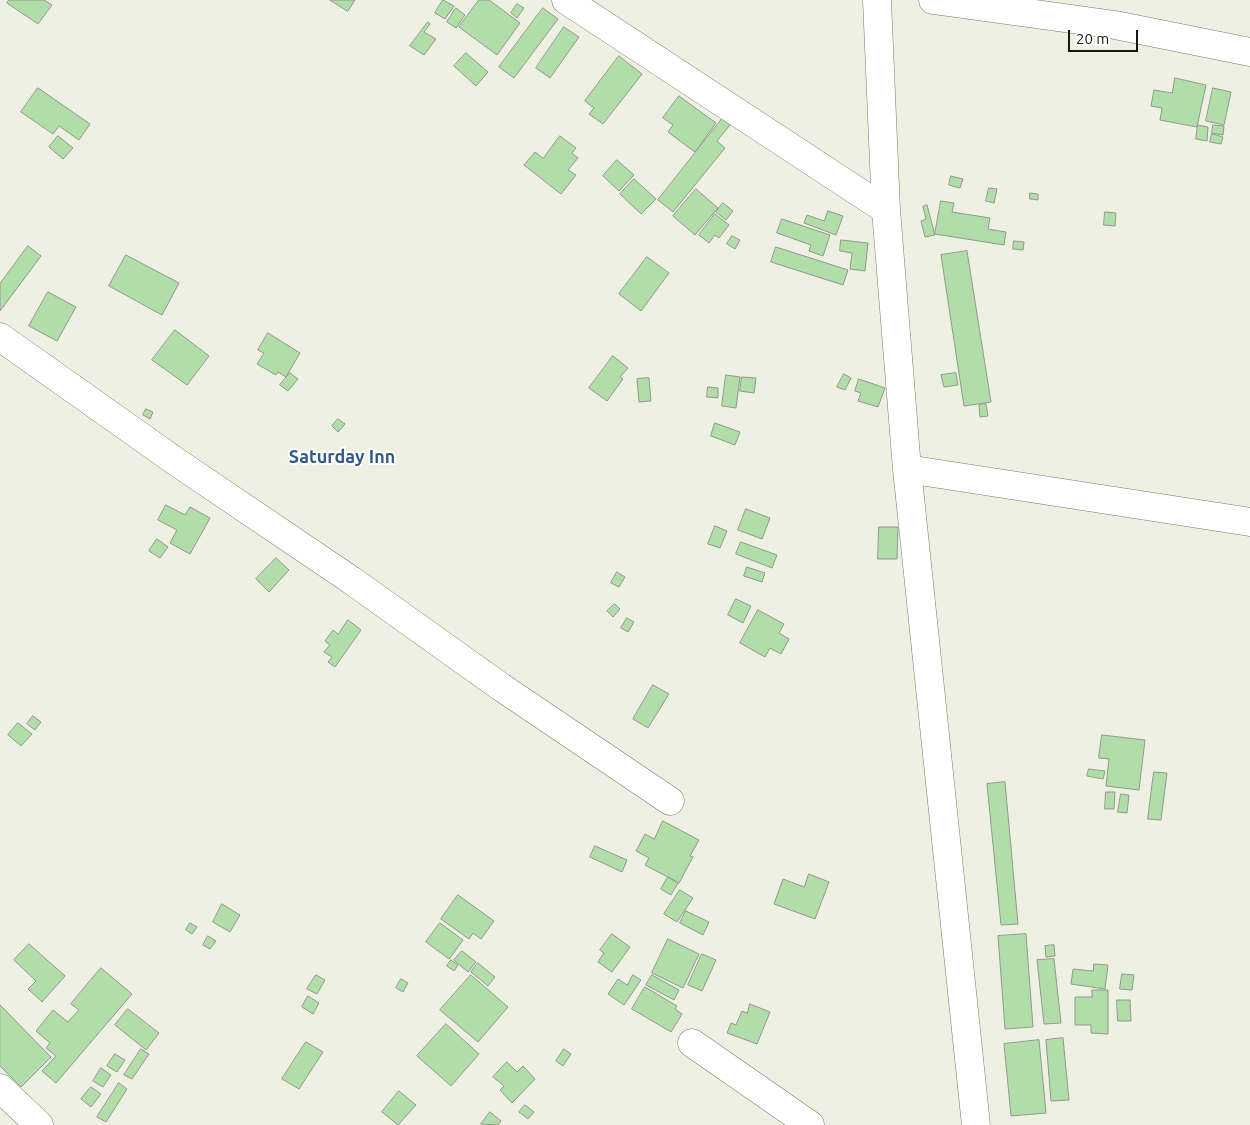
<!DOCTYPE html>
<style>
body{margin:0}
#map{position:relative;width:1250px;height:1125px;overflow:hidden;background:#eef0e1;font-family:Ubuntu,sans-serif}
canvas{display:block}
.scale{position:absolute;left:1068px;top:30px;width:70px;height:22px;box-sizing:border-box;border:2px solid #161612;border-top:0;padding-left:6px;font-size:15px;line-height:18px;white-space:nowrap;color:#161612;-webkit-text-stroke:4px #fff;paint-order:stroke}
</style>
<div id="map">
<canvas width="1250" height="1125"></canvas>
<div class="scale">20 m</div>
</div>
<script>
const context = document.querySelector('canvas').getContext('2d');
context.lineJoin = 'round';
function paint(path, color) { context.fillStyle = color; context.fill(path, 'evenodd'); }
function strokePath(path, color, width, dash) { context.strokeStyle = color; context.lineWidth = width; context.lineCap = dash ? 'butt' : 'round'; context.setLineDash(dash || []); context.stroke(path); }
function label(font, color, halo, rows, align = 'center') {
  context.font = font + ' Ubuntu,sans-serif'; context.lineWidth = 4; context.setLineDash([]); context.textBaseline = 'middle'; context.strokeStyle = halo; context.fillStyle = color; for (const [text, x, y, turn = 0] of rows) {
    context.save(); context.translate(x, y); context.rotate((+turn || 0) * Math.PI / 180); context.textAlign = isNaN(turn) ? turn : align; if (halo) context.strokeText(text, 0, 0); context.fillText(text, 0, 0); context.restore();
  }
}
const building = new Path2D(`
 M9,0H44L52,5L38,24L7,3Z
 M330,0H355L348,11Z
 M443,0L454,6L445,19L435,13Z
 M479,0H489L520,23L497,55L459,27Z
 M517,4L524,8L517,18L511,13Z
 M456,8L465,15L456,28L447,22Z
 M543,8L558,19L514,78L499,67Z
 M428,22L430,24L424,32L436,39L424,55L410,46Z
 M564,27L579,37L550,78L536,68Z
 M466,53L488,72L476,86L454,66Z
 M619,56L642,74L603,124L589,114L594,108L585,101Z
 M1175,78L1206,85L1197,127L1160,120L1162,108L1151,106L1154,90L1172,93Z
 M38,88L90,124L79,140L59,126L53,134L21,112Z
 M1213,88L1231,92L1224,125L1206,121Z
 M679,96L716,123L695,152L668,132L673,125L663,118Z
 M722,119L730,125L717,141L725,148L673,212L658,200Z
 M1198,125L1208,127L1207,141L1196,139Z
 M1213,125L1224,126L1223,135L1212,133Z
 M1212,134L1223,137L1221,144L1210,142Z
 M58,136L73,148L63,159L49,147Z
 M560,136L576,148L572,153L578,158L568,170L576,175L561,194L524,165L535,152L543,158Z
 M617,160L634,175L619,191L603,176Z
 M951,176L963,179L960,188L949,185Z
 M634,179L656,199L641,214L620,194Z
 M989,188L997,189L994,203L986,201Z
 M696,189L718,208L695,235L673,216Z
 M1030,193L1038,194V200L1030,199Z
 M941,201L954,203L952,212L990,218L988,229L1006,232L1004,245L935,234Z
 M723,203L733,211L726,220L716,212Z
 M927,205L935,235L925,237L921,221L926,219L923,207Z
 M828,211L843,216L836,235L804,223L807,215L824,221Z
 M1105,212L1116,213L1115,226L1104,225Z
 M715,214L729,225L719,238L715,235L709,243L699,235Z
 M782,219L830,235L823,256L809,251L811,245L777,233Z
 M732,236L740,240L735,249L727,244Z
 M841,240L868,243L865,271L850,269L852,253L840,251Z
 M1014,241L1024,242L1023,250L1013,249Z
 M28,246L41,256L0,311V284Z
 M776,247L848,270L843,285L771,262Z
 M967,251L991,402L964,406L941,255Z
 M126,255L179,283L162,315L109,286Z
 M647,257L669,273L641,311L619,294Z
 M48,292L76,307L57,341L29,326Z
 M175,330L209,356L187,385L152,360Z
 M268,333L300,353L286,377L278,372L276,375L257,364L264,353L258,350Z
 M613,356L628,368L620,377L623,379L607,401L589,388Z
 M290,373L298,379L288,391L280,385Z
 M956,373L958,385L944,387L941,375Z
 M844,374L851,378L845,390L837,387Z
 M726,375L740,377L736,408L722,406Z
 M742,377L756,378L754,393L740,391Z
 M649,378L651,401L639,402L637,379Z
 M859,379L885,388L878,407L858,401L861,393L855,391Z
 M708,387L718,388V398L707,397Z
 M986,404L988,416L980,417L979,405Z
 M146,409L153,412L150,419L143,415Z
 M338,419L345,424L338,432L332,426Z
 M715,423L740,432L735,445L711,436Z
 M166,505L185,515L190,507L210,518L190,554L170,543L177,530L158,520Z
 M746,509L770,518L762,539L738,530Z
 M715,526L727,531L720,548L708,544Z
 M879,527H898L897,559H878Z
 M157,539L168,547L160,558L149,551Z
 M741,542L777,555L772,568L736,554Z
 M276,558L289,570L269,592L256,579Z
 M747,567L765,573L762,582L744,576Z
 M617,572L625,577L619,587L611,583Z
 M736,599L751,606L743,623L728,615Z
 M615,604L620,609L613,617L607,611Z
 M758,610L784,624L779,633L789,639L781,654L770,648L765,657L740,643Z
 M627,618L634,622L628,632L621,628Z
 M348,620L361,630L335,667L328,662L332,657L324,652L330,645L325,641L333,630L338,634Z
 M653,685L669,694L648,728L633,719Z
 M33,716L41,722L35,730L27,724Z
 M18,723L32,734L21,746L8,735Z
 M1102,735L1145,740L1139,790L1106,786L1109,759L1099,758Z
 M1089,769L1105,771L1103,779L1087,776Z
 M1154,772L1167,773L1161,820L1148,819Z
 M1005,782L1018,924L1001,925L987,784Z
 M1106,792H1115L1114,809H1105Z
 M1121,794L1129,795L1127,813L1118,812Z
 M663,821L699,840L690,856L693,857L679,883L645,865L649,858L636,851L645,834L654,839Z
 M595,846L627,860L622,872L590,857Z
 M809,874L829,882L815,919L774,904L783,879L804,887Z
 M668,877L678,883L671,895L661,889Z
 M680,890L693,898L677,922L664,914Z
 M458,895L494,921L481,939L473,933L469,939L441,919Z
 M222,904L240,915L230,932L213,922Z
 M686,911L709,922L703,935L680,923Z
 M190,923L197,927L192,934L186,930Z
 M440,923L463,940L449,959L426,942Z
 M612,934L630,947L612,972L598,962L604,953L600,950Z
 M1026,934L1033,1027L1005,1029L998,936Z
 M208,936L216,941L210,949L203,945Z
 M668,939L699,954L683,988L652,973Z
 M29,944L65,976L42,1002L28,989L36,981L14,960Z
 M1054,945L1055,956L1046,957L1045,946Z
 M462,951L476,962L468,972L454,960Z
 M702,954L716,960L702,991L688,985Z
 M1054,959L1061,1023L1044,1024L1037,960Z
 M451,960L458,965L454,971L447,966Z
 M478,963L495,977L488,986L471,972Z
 M1094,964L1108,965L1105,989L1071,984L1073,969L1093,971Z
 M101,968L132,994L56,1083L42,1071L56,1056L46,1048L50,1043L36,1031L53,1010L68,1022L79,1010L71,1004Z
 M1122,974L1134,975L1132,990L1120,989Z
 M316,975L325,980L317,994L307,989Z
 M471,975L508,1007L478,1042L440,1010Z
 M633,975L641,980L624,1005L608,994L618,979L627,985Z
 M652,975L679,990L674,1000L646,985Z
 M401,979L408,983L403,992L396,988Z
 M645,987L677,1006L675,1009L682,1014L671,1032L632,1009Z
 M1092,990H1108V1034L1091,1033V1025H1075V997H1092Z
 M308,996L319,1003L313,1014L302,1007Z
 M1117,1000H1130L1131,1021H1118Z
 M750,1004L770,1012L757,1044L727,1033L731,1023L736,1025L742,1011L747,1013Z
 M0,1005L51,1057L21,1087L0,1066Z
 M128,1009L159,1033L146,1050L115,1025Z
 M446,1024L479,1054L451,1086L417,1056Z
 M1063,1038L1069,1100L1051,1101L1046,1040Z
 M1039,1040L1046,1113L1011,1116L1004,1044Z
 M306,1042L323,1052L299,1089L282,1079Z
 M141,1049L149,1054L132,1079L124,1075Z
 M564,1049L571,1054L563,1066L556,1061Z
 M115,1054L125,1060L117,1072L107,1066Z
 M507,1062L517,1072L523,1066L535,1079L512,1103L500,1090L504,1086L493,1077Z
 M101,1068L111,1075L103,1087L93,1081Z
 M119,1083L127,1089L106,1122L97,1117Z
 M91,1087L101,1094L91,1107L81,1099Z
 M399,1091L416,1105L398,1125L382,1112Z
 M525,1105L534,1112L528,1119L519,1112Z
 M490,1112L501,1121L498,1125L481,1124Z`);
const minor = new Path2D(`
 M566,0L886,210
 M877,0L886,210L907,469L976,1125
 M933,0L1115,25L1250,52
 M0,337L178,463L351,580L501,687L670,801
 M907,469L1250,522
 M692,1043L810,1125
 M0,1088L39,1125`);
const quarterNames = [
 ["Saturday Inn",342,457]
];
paint(building, '#b0dda8');
strokePath(building, '#90998e', 1);
strokePath(minor, '#78796d', 29);
strokePath(minor, '#fff', 28);
label('bold 18px', '#31588f', '#fff', quarterNames);
</script>
